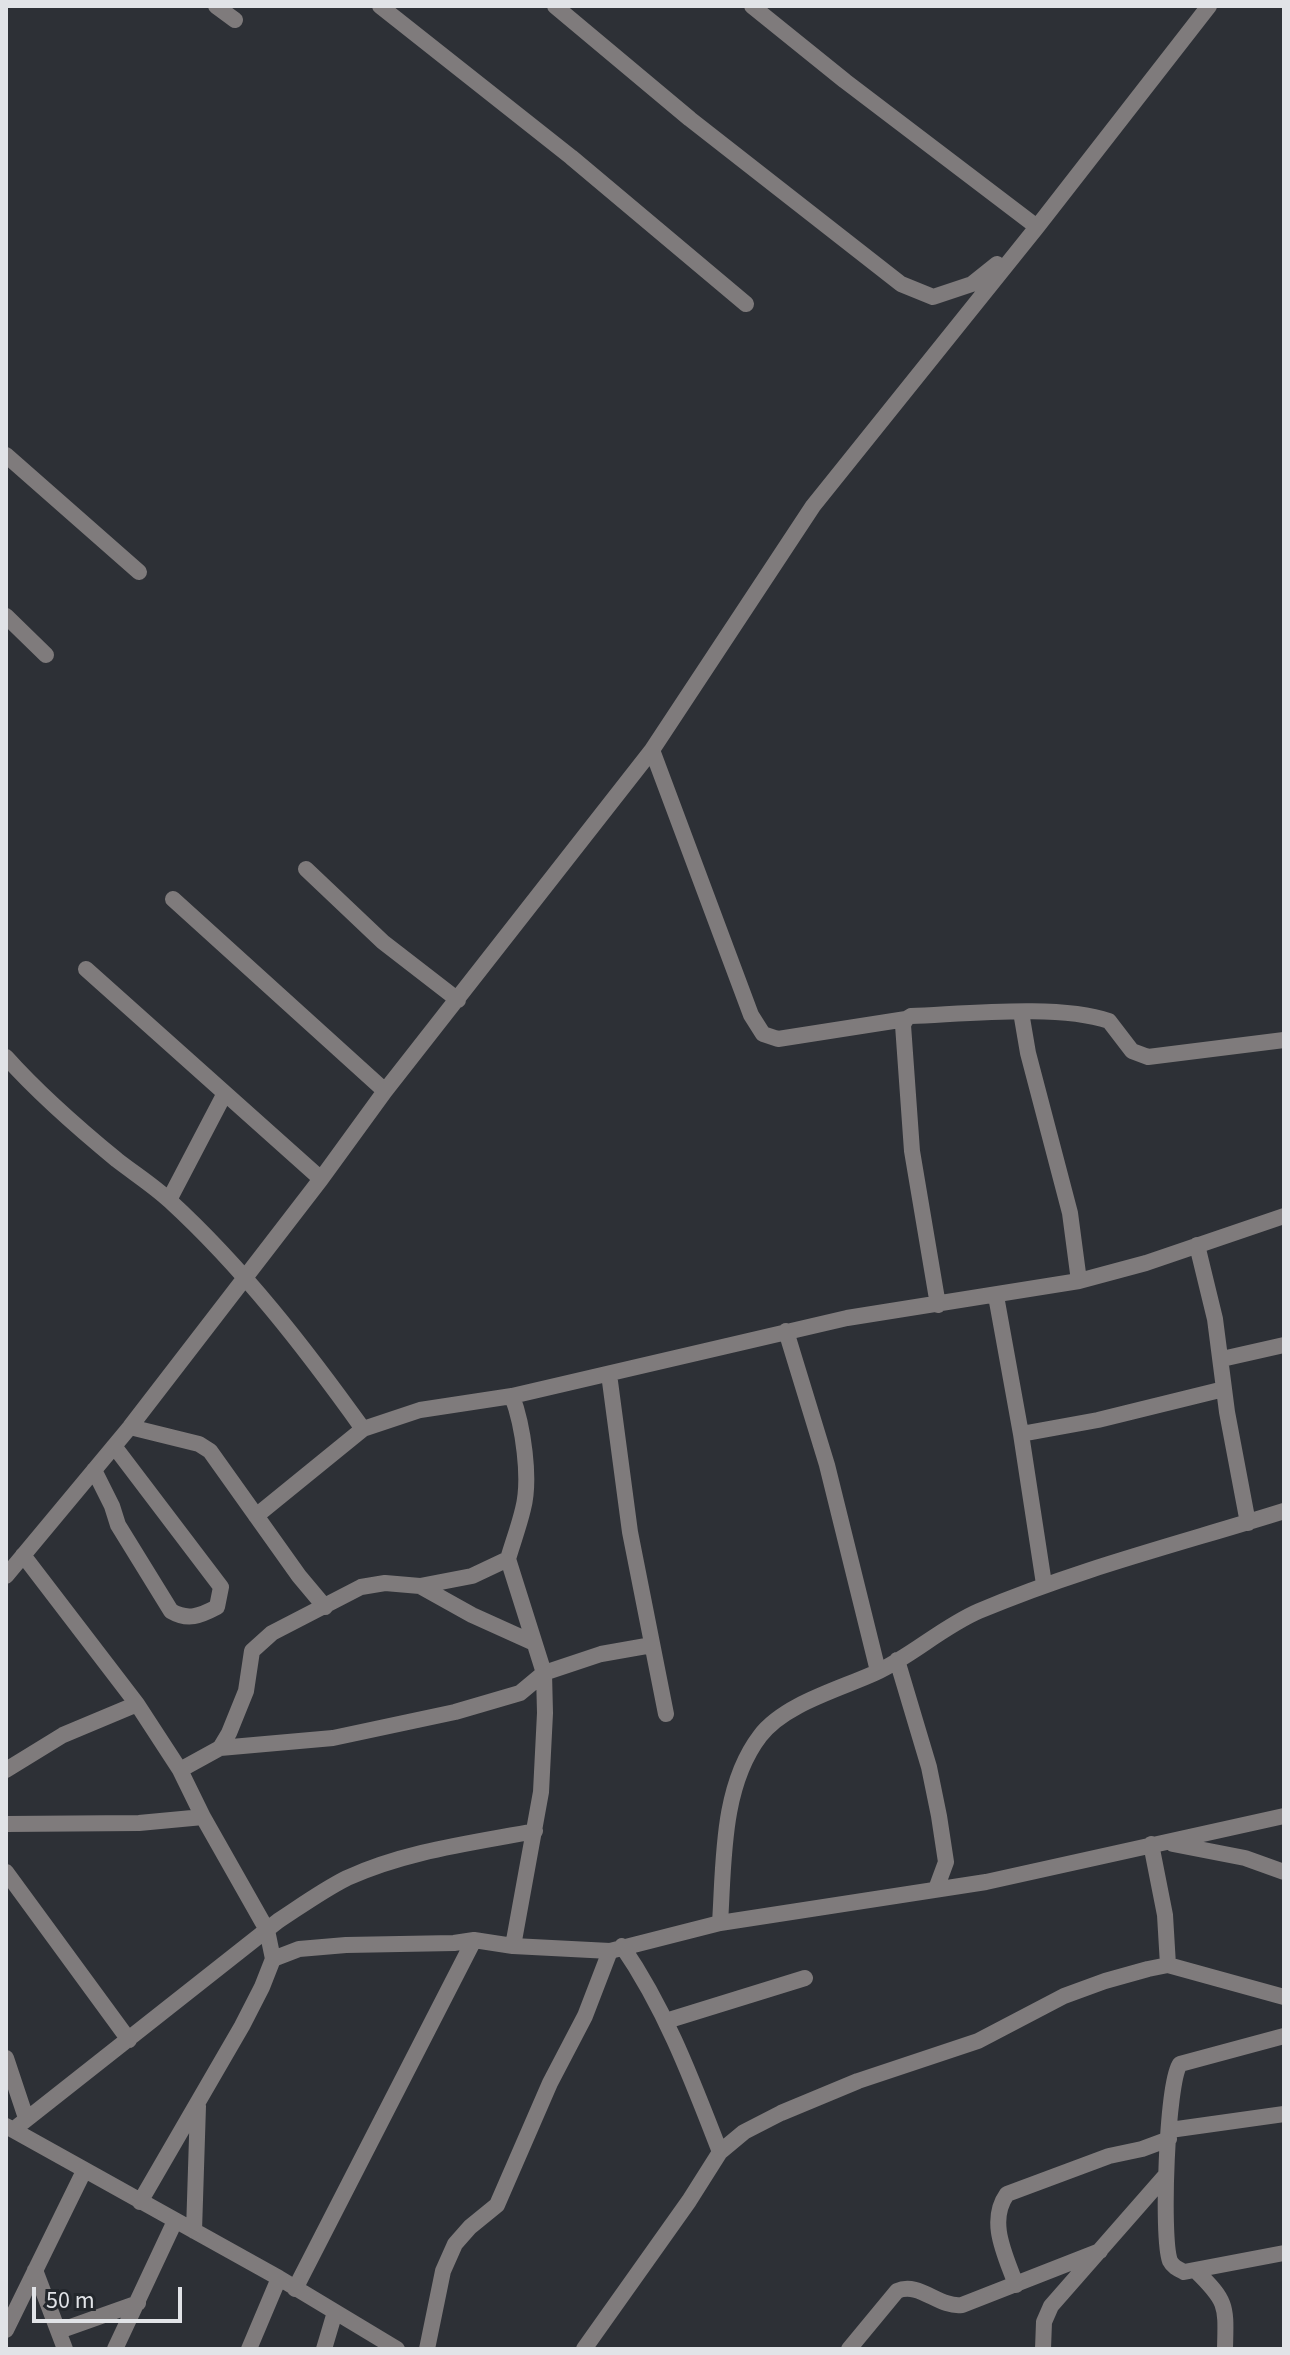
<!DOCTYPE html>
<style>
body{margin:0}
#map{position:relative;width:1290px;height:2355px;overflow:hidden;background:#2d3036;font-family:"Source Sans 3",sans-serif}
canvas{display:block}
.frame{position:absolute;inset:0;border:8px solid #e1e3e7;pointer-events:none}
.scale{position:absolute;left:32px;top:2287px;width:150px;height:36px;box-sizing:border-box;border:4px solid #e1e3e7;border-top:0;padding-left:10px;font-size:24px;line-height:28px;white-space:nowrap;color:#e1e3e7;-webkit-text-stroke:6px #23272c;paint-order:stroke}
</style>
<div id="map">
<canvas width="1290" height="2355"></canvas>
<div class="frame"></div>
<div class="scale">50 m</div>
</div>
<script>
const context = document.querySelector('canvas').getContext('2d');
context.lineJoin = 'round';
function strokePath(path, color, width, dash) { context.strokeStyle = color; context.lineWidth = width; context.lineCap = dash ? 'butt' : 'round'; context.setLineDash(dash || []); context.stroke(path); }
const street = new Path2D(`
 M216,6L235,20
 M380,6L571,157L746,304
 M555,6L690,119L901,284L933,297L972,284L997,264
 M752,6L845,81L1037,227
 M6,455L139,572
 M6,616L46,655
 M652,750L751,1015L763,1034L778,1039L906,1019L911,1016C965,1014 1059,1004 1109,1021L1132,1051L1148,1057L1284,1040
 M306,869L383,942L458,1000
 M173,899L385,1091
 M86,969L321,1179
 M1021,1012L1028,1053L1070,1213L1079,1281
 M906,1019L903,1025L912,1151L938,1305
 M6,1057C40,1095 78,1128 117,1160C135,1174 154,1186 170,1201C243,1268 305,1348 363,1429L420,1410L512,1396L847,1318L1079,1281L1146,1263L1284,1216
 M169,1200L225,1093
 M1197,1245L1215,1319L1227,1412L1248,1523
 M996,1296L1021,1434L1044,1584
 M786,1331L827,1465L878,1671
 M1222,1359L1284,1345
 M609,1374L630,1532L666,1714
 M130,1427L199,1444L210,1451L299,1576L325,1607
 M1021,1434L1098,1420L1224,1389
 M94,1470L112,1506L118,1525L171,1611C188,1621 200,1616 217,1607L221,1587L114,1446
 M256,1516L363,1429
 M23,1555L137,1704L180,1770L203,1817L267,1930L273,1959L262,1987L242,2026L140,2202
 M508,1559L544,1673L545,1713L541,1792L513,1946
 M6,1576L130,1427L321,1179L385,1091L652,750L813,506L1037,227L1209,6
 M420,1586L472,1615L534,1643
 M897,1660L929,1767L939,1816L946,1862L936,1889
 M220,1748L229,1733L246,1691L252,1651L272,1633L361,1587L385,1583L420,1586L472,1576L508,1559C513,1542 519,1526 523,1509C531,1479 523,1425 512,1396
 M6,1770L63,1735L137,1704
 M180,1770L220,1748L333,1738L455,1712L520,1693L544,1673L601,1654L652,1645
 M6,1824L139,1823L203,1817
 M1151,1844L1165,1915L1168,1965
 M1173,1844L1245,1858L1284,1872
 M6,1872L129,2040
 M720,1923C724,1863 721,1787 760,1736C784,1704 840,1689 875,1673C912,1656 942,1627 979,1611C1078,1569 1182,1543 1284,1511
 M622,1946C666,2010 692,2080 720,2152
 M273,1959L299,1949L346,1945L454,1943L474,1940L513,1946L610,1951L720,1923L986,1882L1284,1816
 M666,2021L805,1978
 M1284,2036L1180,2064C1167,2082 1161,2237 1170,2261C1173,2267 1178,2269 1184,2272L1284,2253
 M6,2058L26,2118
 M6,2126L279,2278L397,2349
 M13,2130L278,1921C301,1906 323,1890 347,1878C406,1851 472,1843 535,1831
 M1170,2130L1284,2114
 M194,2231L198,2106
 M35,2270L65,2349
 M1196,2271C1228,2302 1226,2306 1225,2349
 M1016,2285C1006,2256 987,2222 1007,2194L1109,2156L1142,2149L1169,2139
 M295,2289L474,1940
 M6,2330L84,2171
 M59,2331L138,2303
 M115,2349L175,2221
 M249,2349L279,2278
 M324,2349L335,2312
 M427,2349L443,2271L455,2244L470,2227L497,2205L550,2083L585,2016L610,1951
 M584,2349L689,2201L720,2152L744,2132L781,2113L858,2081L978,2041L1064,1996L1105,1981L1148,1969L1168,1965L1284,1997
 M849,2349L897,2291C919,2281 939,2308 962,2305L1100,2251
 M1043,2349L1044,2322L1051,2306L1165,2176`);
strokePath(street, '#7f7b7c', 16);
</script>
